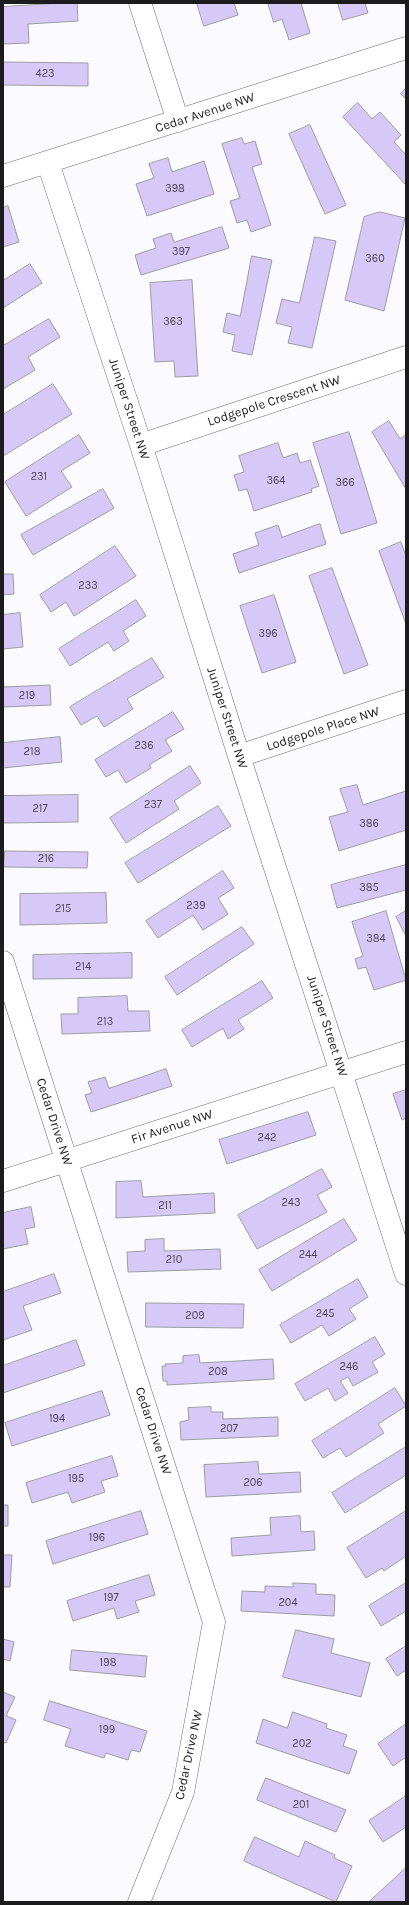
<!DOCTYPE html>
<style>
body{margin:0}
#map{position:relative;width:409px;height:1905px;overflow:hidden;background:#fafaff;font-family:Karla,sans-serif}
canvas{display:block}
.frame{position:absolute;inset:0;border:4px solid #1c1c1d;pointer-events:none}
</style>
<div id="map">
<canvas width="409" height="1905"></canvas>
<div class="frame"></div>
</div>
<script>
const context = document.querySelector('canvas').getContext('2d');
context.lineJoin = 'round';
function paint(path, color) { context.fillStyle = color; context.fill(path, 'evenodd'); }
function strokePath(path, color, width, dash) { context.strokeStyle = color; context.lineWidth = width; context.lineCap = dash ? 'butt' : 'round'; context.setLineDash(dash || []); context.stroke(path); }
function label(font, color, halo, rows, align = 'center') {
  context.font = font + ' Karla,sans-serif'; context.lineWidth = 3; context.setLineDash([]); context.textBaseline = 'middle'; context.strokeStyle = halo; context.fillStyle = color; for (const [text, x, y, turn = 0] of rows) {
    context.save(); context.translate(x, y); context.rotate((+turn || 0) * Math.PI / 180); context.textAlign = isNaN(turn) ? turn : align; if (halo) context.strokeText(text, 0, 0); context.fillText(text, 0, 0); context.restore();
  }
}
const building = new Path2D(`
 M60,3H77L78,21L28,24L29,43L3,44V7Z
 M197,3H234L238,15L204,26Z
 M268,3H301L310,33L289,40L282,19L274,22Z
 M338,3H365L368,13L343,20Z
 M3,62L88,63V86L3,85Z
 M406,88V99L401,94Z
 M358,103L372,119L380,112L401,135L394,142L406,155V185L343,117Z
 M310,125L346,205L325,214L289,134Z
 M242,138L244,144L255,141L262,164L252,167L271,225L251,232L247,220L237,223L230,201L240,198L222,144Z
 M168,158L172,172L204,161L214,194L147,216L136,184L154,178L149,164Z
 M8,206L19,242L3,247V208Z
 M380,212L405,218L384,311L345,300L364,217Z
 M222,227L229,248L141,275L135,255L156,248L153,239L171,233L174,242Z
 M315,237L336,241L312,348L288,343L292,327L276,323L282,299L299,303Z
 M252,256L272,260L252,355L232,351L235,335L223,332L227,313L240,316Z
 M30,264L42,283L3,308V281Z
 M192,280L198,376L175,377L174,361L155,362L150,283Z
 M49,319L60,337L28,357L35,370L3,389V346Z
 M53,384L72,414L3,456V415Z
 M389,421L400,439L406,435V489L372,432Z
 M349,432L377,523L341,534L313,443Z
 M79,435L90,453L61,471L72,487L26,516L5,482Z
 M278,443L283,458L297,453L300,463L310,460L319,486L311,489L312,492L254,511L247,489L239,491L234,475L244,472L239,456Z
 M103,489L114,508L33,555L21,535Z
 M320,524L326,544L239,573L233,554L259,545L255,533L278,525L282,537Z
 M401,542L406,556V624L379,551Z
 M115,546L136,576L74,616L66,602L51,612L40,595Z
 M332,568L368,665L344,674L309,576Z
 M3,574H13L14,594L3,595Z
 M274,595L296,662L262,673L240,606Z
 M136,600L146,616L123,631L129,641L114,651L108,642L70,666L59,649Z
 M20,613L23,647L3,649V615Z
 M152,658L164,677L127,699L133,709L104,727L97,716L81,725L70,707Z
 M3,676L4,687L50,685L51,705L3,707Z
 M173,712L184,729L165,740L172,751L149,765L151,768L126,783L118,770L106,777L95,760Z
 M60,737L62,762L3,768V743Z
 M190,766L201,783L174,801L179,809L126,843L110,818Z
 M357,785L363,805L406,791V830L339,851L329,817L348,812L340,789Z
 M78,795V822L3,823V796Z
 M218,806L231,826L138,883L125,863Z
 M5,851L88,852L87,868L4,867Z
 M406,865V890L337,908L331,885Z
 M223,871L234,888L218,898L228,914L203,930L193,915L158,938L146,921Z
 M106,893L107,923L20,925V894Z
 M386,911L406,980L374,990L366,967L358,969L355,959L363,956L352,922Z
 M406,911V936L396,917Z
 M242,927L254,944L177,995L165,977Z
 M132,953V978L33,979V955Z
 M262,981L273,998L238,1020L244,1029L228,1039L223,1028L192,1047L182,1030Z
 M127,996L128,1011H149L150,1031L62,1034L61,1014H78V998Z
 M166,1069L172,1086L91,1112L85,1095L92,1093L88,1082L105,1077L109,1088Z
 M406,1090V1118L402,1120L393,1094Z
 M308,1112L316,1135L227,1164L219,1140Z
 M322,1169L332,1187L317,1195L327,1212L257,1249L238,1215Z
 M141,1181L143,1197L214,1193L215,1213L116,1218V1182Z
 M31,1207L35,1227L25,1229L28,1244L3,1249V1213Z
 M344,1219L357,1240L272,1291L259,1270Z
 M164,1239V1251L220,1249L221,1269L128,1272L127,1252L145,1251V1240Z
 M54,1274L61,1293L23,1306L32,1330L3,1340V1292Z
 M358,1279L368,1297L349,1309L356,1319L329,1336L322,1325L291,1343L280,1325Z
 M146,1303L244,1304L243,1328L146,1327Z
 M375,1337L385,1354L372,1362L378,1372L353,1386L348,1377L340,1381L348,1393L335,1401L328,1388L305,1401L295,1384Z
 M76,1340L85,1365L3,1393V1366Z
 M199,1355L200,1363L273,1359L274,1379L167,1385V1381H163L162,1366H166L165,1364L183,1363V1356Z
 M395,1388L406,1406L378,1424L384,1433L346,1457L340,1448L323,1458L312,1441Z
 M102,1391L110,1415L12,1446L5,1423Z
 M211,1407V1412H223V1419L278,1417V1436L181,1440L180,1422L189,1420L188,1408Z
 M406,1447V1475L345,1513L332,1493Z
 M112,1456L118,1476L101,1481L105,1492L72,1503L68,1492L32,1503L26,1483Z
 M258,1462L259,1474L300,1472L301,1492L206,1497L204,1465Z
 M3,1505H8V1526H3Z
 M141,1511L148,1534L53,1564L46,1541Z
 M406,1511V1553L405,1554L406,1556L384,1571L382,1568L366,1578L347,1548Z
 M300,1516L301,1532L314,1531L315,1550L232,1556L231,1538L271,1535L270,1518Z
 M3,1555H12L10,1587H3Z
 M149,1575L155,1595L135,1601L139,1612L117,1619L114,1608L73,1621L67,1601Z
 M293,1583L316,1584V1594L335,1595L334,1616L241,1611L242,1591L265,1592V1586L293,1587Z
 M406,1583V1611L381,1626L369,1606Z
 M296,1630L334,1639L331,1653L370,1663L361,1697L283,1677Z
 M3,1639L14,1642L10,1661L3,1659Z
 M406,1646V1670L397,1676L386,1659Z
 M72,1650L147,1656L145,1677L70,1670Z
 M3,1692L15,1697L6,1716L16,1720L6,1743L3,1742Z
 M50,1701L147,1731L140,1752L131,1750L128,1760L106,1753L104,1758L65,1746L71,1729L44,1720Z
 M293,1712L327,1724L326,1728L347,1735L343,1746L357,1751L349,1774L256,1743L263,1719L287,1728Z
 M406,1724V1757L393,1766L378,1744Z
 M266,1778L346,1810L336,1832L257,1800Z
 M406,1796V1827L383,1842L369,1821Z
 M255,1837L299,1857L305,1841L335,1855L334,1858L352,1866L336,1902L244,1861Z
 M406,1868V1902H369Z`);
const minor = new Path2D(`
 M140,3L178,121
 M48,163L141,445L239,756L406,1274
 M3,176L406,48
 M141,445L406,357
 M239,756L406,701
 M3,962L214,1622L183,1792L139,1902
 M3,1181L406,1052`);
const numberNames = [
 ["423",45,74],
 ["398",175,189],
 ["397",181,252],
 ["360",375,259],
 ["363",173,322],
 ["231",39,477],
 ["364",276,481],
 ["366",345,483],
 ["233",88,586],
 ["396",268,634],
 ["219",27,696],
 ["236",144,746],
 ["218",32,752],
 ["237",153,805],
 ["217",40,809],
 ["386",369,824],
 ["216",46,859],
 ["385",369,888],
 ["239",196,906],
 ["215",63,909],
 ["384",376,939],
 ["214",83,967],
 ["213",105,1022],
 ["242",267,1138],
 ["243",291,1203],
 ["211",165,1206],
 ["244",308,1255],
 ["210",174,1260],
 ["245",325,1314],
 ["209",195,1316],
 ["246",349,1367],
 ["208",218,1372],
 ["194",57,1419],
 ["207",229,1429],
 ["195",76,1479],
 ["206",253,1483],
 ["196",97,1538],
 ["197",111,1598],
 ["204",288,1603],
 ["198",108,1663],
 ["199",107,1730],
 ["202",302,1744],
 ["201",301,1805]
];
const streetNames = [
 ["Cedar Avenue NW",205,113,-18],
 ["Lodgepole Crescent NW",274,401,-18],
 ["Juniper Street NW",129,409,72],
 ["Juniper Street NW",227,718,72],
 ["Lodgepole Place NW",323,729,-18],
 ["Juniper Street NW",327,1026,72],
 ["Cedar Drive NW",54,1122,72],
 ["Fir Avenue NW",172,1127,-18],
 ["Cedar Drive NW",153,1431,72],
 ["Cedar Drive NW",189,1755,-78]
];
paint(building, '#d7c9f7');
strokePath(building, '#9d9ca0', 1);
strokePath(minor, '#6e6d71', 23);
strokePath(minor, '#fff', 22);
label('11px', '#4b4754', null, numberNames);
label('13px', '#1c1c1d', '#fff', streetNames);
</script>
